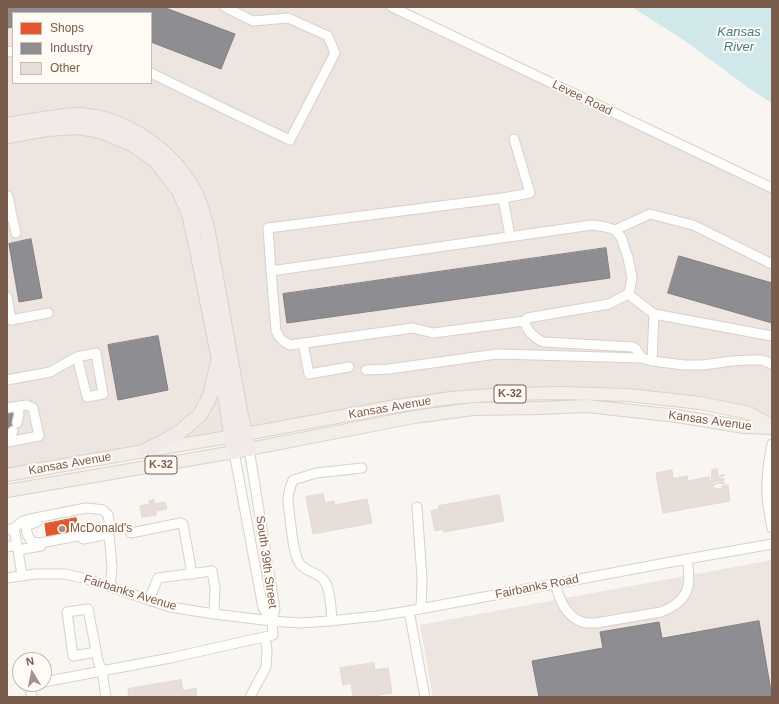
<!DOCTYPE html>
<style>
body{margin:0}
#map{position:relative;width:779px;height:704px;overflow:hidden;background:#f9f5f0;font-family:Helvetica,sans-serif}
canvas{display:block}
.frame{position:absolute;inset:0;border:8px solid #7a5c4d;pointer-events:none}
.legend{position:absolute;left:12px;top:12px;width:140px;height:72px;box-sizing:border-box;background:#fffaf3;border:1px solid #cabbb1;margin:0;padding:5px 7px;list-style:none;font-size:12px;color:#7a5c4d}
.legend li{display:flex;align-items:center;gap:8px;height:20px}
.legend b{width:20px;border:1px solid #cabbb1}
.north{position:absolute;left:12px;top:652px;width:40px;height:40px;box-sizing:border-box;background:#fffaf3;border:1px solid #cabbb1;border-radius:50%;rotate:350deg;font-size:11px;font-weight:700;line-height:16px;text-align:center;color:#7a5c4d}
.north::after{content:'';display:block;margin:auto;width:14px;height:18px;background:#a69286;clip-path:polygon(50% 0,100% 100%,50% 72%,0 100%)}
</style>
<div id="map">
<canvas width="779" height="704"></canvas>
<div class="frame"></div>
<ul class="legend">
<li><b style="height:11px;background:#e4572e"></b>Shops</li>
<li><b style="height:11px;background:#8d8d92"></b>Industry</li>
<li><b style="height:11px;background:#e6ded7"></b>Other</li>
</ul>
<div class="north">N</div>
</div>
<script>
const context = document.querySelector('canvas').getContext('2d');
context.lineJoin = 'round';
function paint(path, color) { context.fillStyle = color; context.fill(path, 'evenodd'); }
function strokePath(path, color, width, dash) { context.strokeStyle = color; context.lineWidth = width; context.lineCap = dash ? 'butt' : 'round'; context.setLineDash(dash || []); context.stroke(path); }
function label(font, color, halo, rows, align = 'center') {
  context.font = font + ' Helvetica,sans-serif'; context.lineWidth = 4; context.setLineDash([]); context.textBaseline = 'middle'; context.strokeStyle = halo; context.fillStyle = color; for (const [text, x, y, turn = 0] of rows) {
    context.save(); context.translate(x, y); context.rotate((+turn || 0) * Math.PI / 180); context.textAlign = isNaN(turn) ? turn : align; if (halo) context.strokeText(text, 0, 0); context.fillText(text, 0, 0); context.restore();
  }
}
const industrial = new Path2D(`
 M7,7H383L772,188V426L700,403L505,394L7,475ZM13,13H151V83H13Z
 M772,560V697H433L420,625Z`);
const water = new Path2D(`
 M632,7H772V103L750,89L688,43Z`);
const shops = new Path2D(`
 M76,518L79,533L47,539L45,524Z`);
const industry = new Path2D(`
 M7,7H163L235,34L221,69L151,42V13H13V27L7,28Z
 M31,239L42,298L19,302L9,244Z
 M606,248L610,278L287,323L283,294Z
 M679,256L772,283V323L668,293Z
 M158,336L168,390L118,400L108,345Z
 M7,412H12L14,418L11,419L13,428L7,429Z
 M759,621L772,697H539L532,661L603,648L600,632L659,622L662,638Z`);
const building = new Path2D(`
 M717,469L718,477L723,474L725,475L718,478L725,479L723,480V481H718L713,482L714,484L723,482L725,484L718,483L713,486L714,488L722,489V486L728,485L730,501L663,513L656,473L672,470L673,479L687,476L688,481L709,477L711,485L712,470Z
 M323,494L325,503L334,501L335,505L367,499L372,523L313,534L306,497Z
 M499,495L504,521L444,532L443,529L435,531L431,511L439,509V506Z
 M154,500L155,504L165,502L167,509L156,511V515L142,517L140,506L150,504L149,501Z
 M374,663L375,670L388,668L392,693L379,695L380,697H353L351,683L343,685L340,668Z
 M181,680L183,691L196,688L197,697H129L128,689Z`);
const minor = new Path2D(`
 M392,7L772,188
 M7,52L13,51
 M151,73L237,115L290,140L335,53L328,36L288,18L253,21L225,7
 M503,198L530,193L514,139
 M12,216L16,233
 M7,217L12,216L8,196
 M615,230L650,214L693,225L772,264
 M271,271L268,228L503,198L510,236
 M628,294L654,314L772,336
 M7,297L11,320L48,313
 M525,321L433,333L413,328L290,345C282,341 279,338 276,331L271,271L592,225L606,227L615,230L621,237L628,258L632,277L630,289L628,294L609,304L527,318L525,321C525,329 536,340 544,342L633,347L636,349L642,358L652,361L684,365H703L732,361L750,360H762L772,364
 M303,343L309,374L349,367
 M652,361L654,314
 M366,370L389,369L497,354L642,358
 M7,380L50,372L77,357L96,353L103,394L87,397L77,357
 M7,408L27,405L33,408L39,436L7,442
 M17,423L19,414L18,406
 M7,442L13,431
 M772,444C769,460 766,476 767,494C767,505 770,517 772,528
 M234,452L263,608L272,621
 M417,507L422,578L421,609
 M37,522L28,525L26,529L28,536L32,542L40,543L83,535L88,536L89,538
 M14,528L18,550L22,576
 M7,530L14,528L23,521L30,519L86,508L96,509L103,510L108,515L110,527L109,534L112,567L110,587
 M131,533L180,523L183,524L192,574
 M83,539L109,534
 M7,547L17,545
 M18,550L41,546
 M7,578L35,574H65L87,579L170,607L214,614L272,621L300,623L329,621L377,616L409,611L687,559L772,544
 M555,583C559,600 567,619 586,623C589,623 592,623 596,623L661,612C689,601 692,586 687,559
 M149,600L158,578L212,571L215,588L214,614
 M409,611L425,697
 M332,621C331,610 331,588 323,579C317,572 306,572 300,564C293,554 292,532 290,519C290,514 288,507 288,501C288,494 290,487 293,480L316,473L362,468
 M96,652L73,656L67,612L88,609L98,661L102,671L106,697
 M44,682L170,658L273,635L272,621L275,609L249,449
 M32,697L29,685L34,684
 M250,697L266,667L267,650L265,637`);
const major = new Path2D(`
 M7,475L144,451L246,434L396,406L451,398L505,394L562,393L628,395L700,403L749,413L772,426
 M7,491L234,452L414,417L473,409L540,408L587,406L677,416L744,427L772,428`);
const highway = new Path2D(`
 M7,125C26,122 45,118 65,116C70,116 75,115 80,115C125,118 169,148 192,187C200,201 204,217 208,233L240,411L249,449
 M7,136L47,129L78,127L101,131L132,144L156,161L179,191L189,214L197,250L219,360L229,420L234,452
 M144,451L165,441L181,431L200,415L210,396L217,366`);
const markers = [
 [62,529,4,"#a69286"]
];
const shields = [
 [510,394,32],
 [161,465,32]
];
const shieldNames = [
 ["K-32",510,394],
 ["K-32",161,465]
];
const streetNames = [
 ["Levee Road",582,98,26],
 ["Kansas Avenue",390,408,-10],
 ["Kansas Avenue",710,421,8],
 ["Kansas Avenue",70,464,-10],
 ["South 39th Street",266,562,82],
 ["Fairbanks Road",537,587,-11],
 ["Fairbanks Avenue",130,593,17]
];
const poiNames = [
 ["McDonald's",70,529]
];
const waterNames = [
 ["Kansas",739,32],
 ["River",739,47]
];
paint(industrial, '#ede5e0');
paint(water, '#d0e8ea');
paint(shops, '#e4572e');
strokePath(shops, '#c45837', 1);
paint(industry, '#8d8d92');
strokePath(industry, '#877e7d', 1);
paint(building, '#e6ded7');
strokePath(building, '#e2d8d2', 1);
strokePath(minor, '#d7d1cb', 11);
strokePath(major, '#dad1cc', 14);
strokePath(highway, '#dad1cc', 16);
strokePath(minor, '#fefefd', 9);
strokePath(major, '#f3eee8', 12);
strokePath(highway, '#f2eae7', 14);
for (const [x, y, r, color] of markers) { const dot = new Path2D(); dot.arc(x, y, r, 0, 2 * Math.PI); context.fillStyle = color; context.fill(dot); strokePath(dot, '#fffaf3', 1.5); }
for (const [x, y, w] of shields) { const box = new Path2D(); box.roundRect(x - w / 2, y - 9, w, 18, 3); context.fillStyle = '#fffaf3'; context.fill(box); strokePath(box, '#7a5c4d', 1); }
label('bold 11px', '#7a5c4d', null, shieldNames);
label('12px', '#7a5c4d', '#fffaf3', streetNames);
label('12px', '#7a5c4d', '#fffaf3', poiNames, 'left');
label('italic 13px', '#437c86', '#fffaf3', waterNames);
</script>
